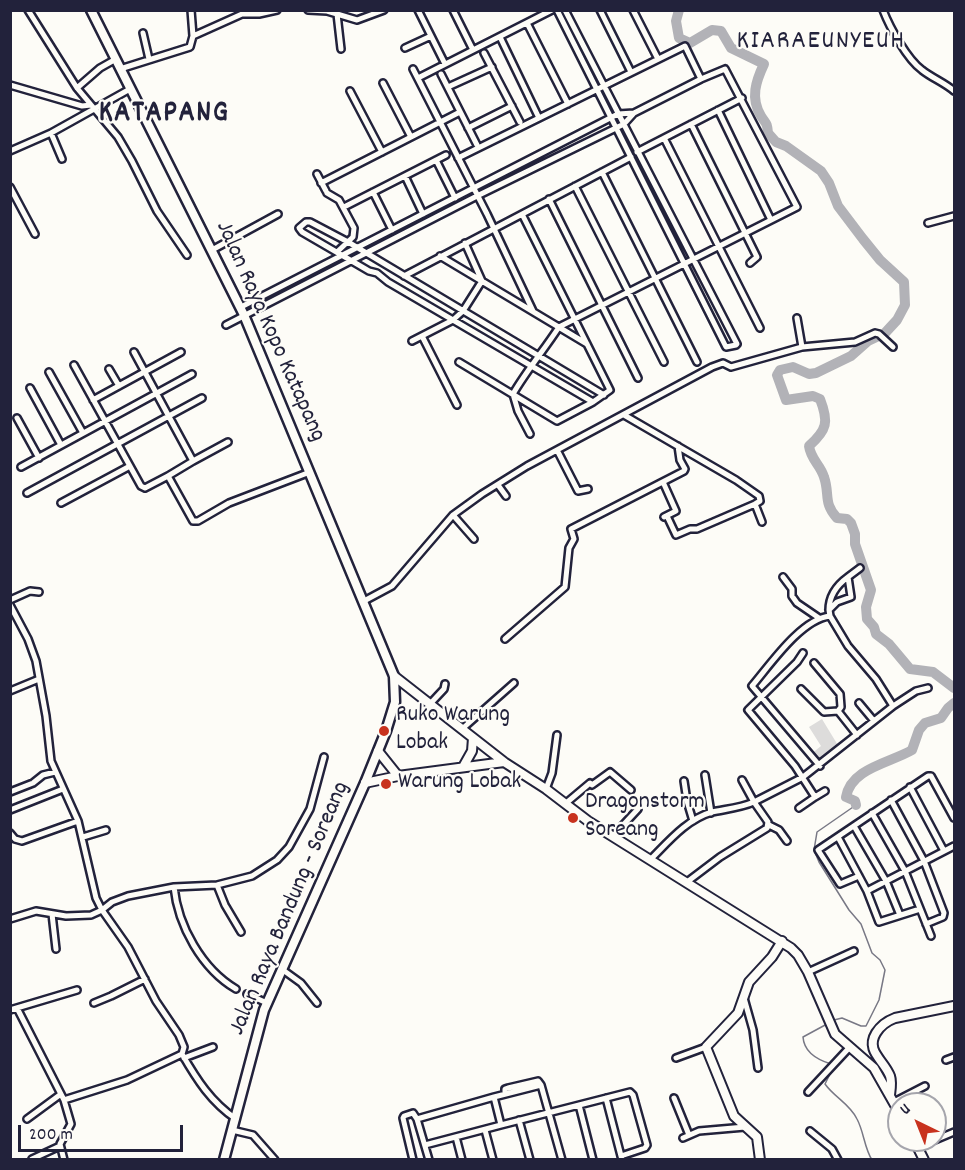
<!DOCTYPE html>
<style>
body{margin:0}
#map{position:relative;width:965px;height:1170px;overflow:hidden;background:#fdfcf7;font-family:Dekko,sans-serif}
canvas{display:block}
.frame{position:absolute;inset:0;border:12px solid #22223b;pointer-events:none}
.north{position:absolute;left:887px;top:1092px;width:60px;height:60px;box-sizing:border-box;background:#fdfcf7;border:2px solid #a5a5ac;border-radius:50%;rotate:317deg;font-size:16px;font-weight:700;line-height:24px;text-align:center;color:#22223b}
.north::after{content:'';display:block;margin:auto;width:21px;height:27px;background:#c8321e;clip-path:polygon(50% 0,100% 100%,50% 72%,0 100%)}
.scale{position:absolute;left:18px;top:1125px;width:165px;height:27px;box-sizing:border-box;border:3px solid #22223b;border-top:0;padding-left:8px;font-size:18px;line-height:21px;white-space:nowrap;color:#22223b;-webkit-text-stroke:4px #fdfcf7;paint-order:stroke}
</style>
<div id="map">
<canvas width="965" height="1170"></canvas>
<div class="frame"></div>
<div class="north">U</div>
<div class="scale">200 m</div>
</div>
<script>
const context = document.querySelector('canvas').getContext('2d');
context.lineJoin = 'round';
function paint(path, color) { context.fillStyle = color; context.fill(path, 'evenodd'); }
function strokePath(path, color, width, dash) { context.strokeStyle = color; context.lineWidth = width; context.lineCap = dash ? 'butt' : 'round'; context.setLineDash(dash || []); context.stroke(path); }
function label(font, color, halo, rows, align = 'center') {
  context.font = font + ' Dekko,sans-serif'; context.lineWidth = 4.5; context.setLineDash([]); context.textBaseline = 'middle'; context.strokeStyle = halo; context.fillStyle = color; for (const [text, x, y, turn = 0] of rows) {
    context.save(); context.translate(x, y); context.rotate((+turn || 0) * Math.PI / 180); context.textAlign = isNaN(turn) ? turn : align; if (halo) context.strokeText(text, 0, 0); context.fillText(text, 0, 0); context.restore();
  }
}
const green = new Path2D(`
 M822,719L839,747L818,761L810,755L821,746L809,727Z`);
const stream = new Path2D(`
 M834,1020L842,1018L861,1026H866L879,1000L885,970L880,960L872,953L861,924L849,910L819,862L814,850L817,832L856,805
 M827,1024L803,1037C804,1052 818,1060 831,1064
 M833,1068L825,1084C834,1097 850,1104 857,1119C864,1132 864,1147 872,1160`);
const river = new Path2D(`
 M679,10L676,21L679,38L690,43L712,30L721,31L731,48L764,64C756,81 750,98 761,116C766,124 767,122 768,133L776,142L786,146L821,171L829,183L838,206L863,239L880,260L904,282L905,305L897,320L885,333L868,341L851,356L816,373L809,374L793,367L780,370L777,375L786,400L813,396L820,399C829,422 827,430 809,446C811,460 820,464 824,477C830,494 823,503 837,518L847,519L851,523L855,534V544L871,590L866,607L867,619L874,627L876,634L889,644L910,669L933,672L954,688
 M856,805L855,801L846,797C851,768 890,763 912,750L919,730L925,723L941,718L948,708L954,703`);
const street = new Path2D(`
 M28,10L77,88L118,137L132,161L157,211L187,255
 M308,10L327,11L357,20L384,10
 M418,10L445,64
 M453,10L473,50
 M557,10L726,347L736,345L737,344L565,10
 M600,10L631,72
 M633,10L658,59
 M883,10C890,28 907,59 922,70C932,78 945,83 954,91
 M337,14L341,49
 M527,23L568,104
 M143,33L149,59
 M193,36L242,14H259L277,10
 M500,37L539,118
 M405,48L431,36
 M484,53L520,122
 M120,69L190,47L193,36L191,10
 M413,69L487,214L533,311
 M441,74L477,145
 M418,78L552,10
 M383,83L411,137
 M10,85L82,106L91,105
 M448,87L492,67
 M77,88L100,68L116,59
 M350,91L382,152
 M718,110L771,220
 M691,124L757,257L750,263
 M468,128L512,106
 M51,133L62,159
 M664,138L760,328
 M10,151L51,133L130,89
 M637,152L742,98
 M458,158L685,46L701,79
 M436,160L455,198
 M602,172L697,362
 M317,174L326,191
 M405,176L423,214
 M321,183L460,112
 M575,186L664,362
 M10,187L35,234
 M373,192L392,230
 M327,193L339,200L354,228L353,237L337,252
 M549,199L638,378
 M344,207L446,155
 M928,223L954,216
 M212,250L278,214
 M440,256L587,344
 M404,276L631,157
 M241,307L618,114L634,113
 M797,318L802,347
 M226,325L477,196L624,124L634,113L701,79L725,69L797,207L559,327C544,350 527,370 513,394L518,411L530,434
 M422,336L457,405
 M412,341L453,320L463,311L482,281L465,243
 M134,352L193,461L168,476L193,521H198L229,503L310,472
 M459,362L557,421L593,402L610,390L522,214
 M74,365L141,486L145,488L168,476
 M109,369L119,386
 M49,372L83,433
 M30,388L61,445
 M93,400L181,352
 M593,402L388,282L377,273L369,271L302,232L299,228L306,222H310L348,242L604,395
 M624,415L736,480L759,496L760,501L755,504
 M17,418L39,458
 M557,450L578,491L588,489
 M193,461L228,442
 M21,467L192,374
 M663,482L676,511L664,517
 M498,485L506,496
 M27,493L202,398
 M61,503L130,466
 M453,515L474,539
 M667,516L676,535L690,529H697L755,504L762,522
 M783,577L792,589V596L797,603L819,618
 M10,600L30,591L39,592
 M364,601L392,586L453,515L482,494L527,466L712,367L723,363L731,367L802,347L855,342L875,333L879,334L893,347
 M10,605L28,639L36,661L46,716L51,761L78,821L96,898L102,910L128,947L156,1001L179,1035L184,1047L182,1054
 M829,610C829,596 837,585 848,577
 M505,639L565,587L569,548L574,539L571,529L684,471L685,469L680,460L678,446
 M814,663L840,694L841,707L838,711
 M801,689L824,712L838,711L857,735
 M10,691L39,679
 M859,703L874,721
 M430,704L444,689L445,684
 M893,706L916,691L928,688
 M462,729L514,683
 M820,766L752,686C770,665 801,619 830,616
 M705,775L711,813
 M684,781L687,801L693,821
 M910,787L944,851
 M546,789L552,773L557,735
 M10,792L33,783L43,775L55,772
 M815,797L825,791
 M891,800L924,861L944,913L943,917L926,924
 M565,804L590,783L592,785L610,772L631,790
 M799,808L815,797L795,766L748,710L797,662L803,653
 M10,810L63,789
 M872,813L905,871L931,936
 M769,825L779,830L787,841
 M854,826L886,881L900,915
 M10,833L15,839L22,841L78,821
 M613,836L638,809
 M83,837L106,830
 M838,837L867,891L879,922L920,909
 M651,859C668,842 687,819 712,812C726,809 740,808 754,802L742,780
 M859,876L840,884L818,850L928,776H931L954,818
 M687,882L720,857L767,828L768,822L754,802L803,777L893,706L876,679L848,646L830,616L829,610L837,602L851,597L848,577L860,568
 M217,885L225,905L241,932
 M174,887C178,926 202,969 236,989
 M867,891L954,846
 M52,914L56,949
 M10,919L36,911L66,916L91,915L102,910L112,902L128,896L174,887L217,885L252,876L277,860L289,847L310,809L324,757
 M283,970L301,983L317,1003
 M808,972L854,951
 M247,994L267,1003
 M744,998L753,1030L758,1068
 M94,1003L111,996L145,979
 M17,1008L64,1100
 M10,1010L77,990
 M184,1058L213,1047
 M676,1058L706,1047
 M946,1060L954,1057
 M808,1092L849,1048
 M505,1094V1089L508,1088L538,1081L541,1085
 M494,1097L541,1085L562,1160
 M606,1098L621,1156
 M674,1098L689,1135
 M894,1102L925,1086
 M579,1105L593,1160
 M27,1119L61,1094
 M417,1119L494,1097L501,1125L425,1145
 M519,1120L530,1160
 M501,1125L630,1092L633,1095L647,1145L645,1148L621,1156L622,1160
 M232,1130L253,1135L275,1160
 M485,1130L493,1160
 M810,1131L832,1149L838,1160
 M456,1137L462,1160
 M683,1138L699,1131L745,1127
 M935,1140L954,1132
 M917,1147L934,1140
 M32,1159L60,1146
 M64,1160L60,1144L71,1124L64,1100L127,1080L182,1054C197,1080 211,1102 236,1119
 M413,1160L403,1118L404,1116L413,1113L417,1119L429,1160`);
const secondary = new Path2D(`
 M394,676L504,762L546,789L588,821L791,948L798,955L808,972L835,1034L874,1068L899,1112
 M378,751L398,776
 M463,767L472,751L473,738
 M365,783L398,776L504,762
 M890,1095C891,1088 892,1082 890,1076C884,1060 865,1051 876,1033C881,1025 887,1021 895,1018L954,1006
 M914,1140L924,1160
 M760,1160L757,1137L734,1116L706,1047L738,1013L749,982L772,957L782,941`);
const primary = new Path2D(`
 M91,10L244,315L394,676L395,702L386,731L365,783L264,1010L224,1160`);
const markers = [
 [384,731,6,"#c8321e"],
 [386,784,6,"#c8321e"],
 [573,818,6,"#c8321e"]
];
const streetNames = [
 ["Jalan Raya Kopo Katapang",269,332,66],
 ["Jalan Raya Bandung - Soreang",291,909,-67]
];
const poiNames = [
 ["Ruko Warung",396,717],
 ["Lobak",396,745],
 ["Warung Lobak",398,784],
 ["Dragonstorm",585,804],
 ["Soreang",585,832]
];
const quarterNames = [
 ["KIARAEUNYEUH",821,43]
];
const districtNames = [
 ["KATAPANG",164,116]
];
paint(green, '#dddcdb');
strokePath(stream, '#787885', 1.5);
strokePath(river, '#b2b2b7', 10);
strokePath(street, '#22223b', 10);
strokePath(secondary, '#22223b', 12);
strokePath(primary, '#22223b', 13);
strokePath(street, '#fdfcf7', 5);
strokePath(secondary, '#fdfcf7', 8);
strokePath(primary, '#fdfcf7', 8);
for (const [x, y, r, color] of markers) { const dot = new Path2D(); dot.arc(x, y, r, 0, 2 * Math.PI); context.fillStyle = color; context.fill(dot); strokePath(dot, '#fdfcf7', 2); }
label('24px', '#22223b', '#fdfcf7', streetNames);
label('24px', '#22223b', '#fdfcf7', poiNames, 'left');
context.letterSpacing = '1.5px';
label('27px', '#22223b', '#fdfcf7', quarterNames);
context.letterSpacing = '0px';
context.letterSpacing = '1.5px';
label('bold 30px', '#22223b', '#fdfcf7', districtNames);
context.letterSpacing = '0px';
</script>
